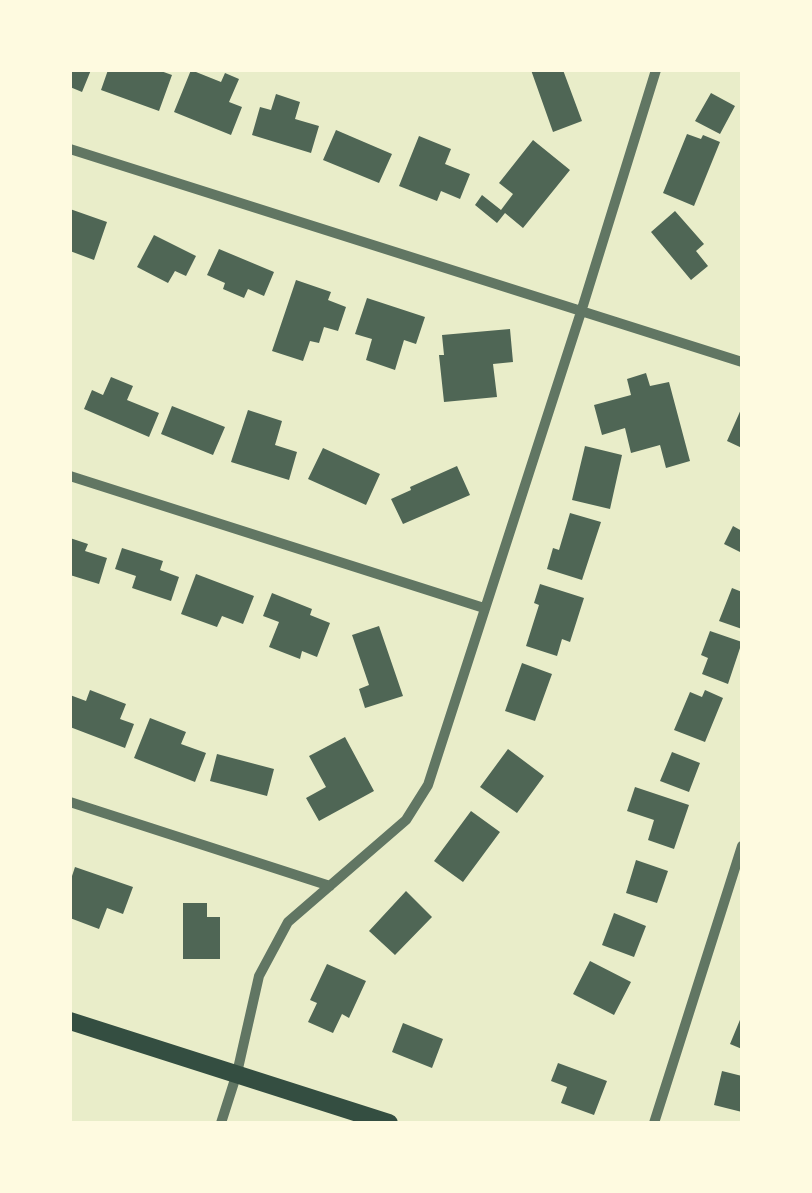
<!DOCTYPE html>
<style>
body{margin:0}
#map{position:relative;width:812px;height:1193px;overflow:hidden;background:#e9edc9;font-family:"Times New Roman",serif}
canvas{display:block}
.frame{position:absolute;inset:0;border:72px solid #fefae0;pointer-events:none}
</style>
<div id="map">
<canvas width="812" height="1193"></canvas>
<div class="frame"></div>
</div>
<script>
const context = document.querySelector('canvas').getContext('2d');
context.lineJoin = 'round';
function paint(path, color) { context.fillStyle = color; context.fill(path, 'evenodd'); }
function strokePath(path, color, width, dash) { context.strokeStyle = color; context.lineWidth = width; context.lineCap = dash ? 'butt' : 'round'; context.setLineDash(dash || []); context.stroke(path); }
const building = new Path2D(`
 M70,70H91L82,92L70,87Z
 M108,70H158L172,75L159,111L101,90Z
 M191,70L221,82L225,73L239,79L229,102L242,107L231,135L174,112Z
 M531,70H563L582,121L553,132Z
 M711,93L735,106L720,134L695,121Z
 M276,94L300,102L295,119L319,126L311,153L252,135L260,107L271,110Z
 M336,130L392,154L379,183L323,160Z
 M687,134L701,139L703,135L720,142L694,206L663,193Z
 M419,136L451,149L445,164L470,174L460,199L441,191L437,201L399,186Z
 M533,140L570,170L523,228L505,213L497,223L475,205L482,195L501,210L513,194L499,183Z
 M70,209L107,222L94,260L70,251Z
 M675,211L704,244L696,251L708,266L691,280L651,232Z
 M154,235L196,256L186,276L175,271L168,283L137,267Z
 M219,249L274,272L264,296L248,289L244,298L223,289L225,283L207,275Z
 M296,280L331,292L328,300L346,307L338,331L324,327L319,343L310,341L303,361L272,351Z
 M367,298L425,317L416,344L404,340L395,370L366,360L372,339L355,334Z
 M510,329L513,362L493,364L497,397L444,402L439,355H444L442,335Z
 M646,373L650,386L669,382L690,461L666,468L660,445L631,453L625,428L602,435L594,405L631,395L627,379Z
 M111,377L133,386L127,400L159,413L149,437L84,409L92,390L103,395Z
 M172,406L225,427L213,455L161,434Z
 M742,407V448L727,441Z
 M248,410L282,421L275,445L297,452L289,480L231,462Z
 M585,446L622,455L610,509L572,500Z
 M323,448L380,474L366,505L308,479Z
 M457,466L470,495L403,524L391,499L411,490L410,487Z
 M570,513L601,522L582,580L547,569L553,548L559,550Z
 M733,526L742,531V553L724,544Z
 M70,538L88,544L85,551L107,558L99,584L70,575Z
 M122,548L163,561L160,570L179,577L171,601L132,588L136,576L115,569Z
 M196,574L254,596L243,624L222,616L217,627L181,614Z
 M540,584L584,598L570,642L562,639L557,656L526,646L539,605L534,603Z
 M732,588L742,592V629L719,621Z
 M272,593L312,609L310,615L330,623L317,657L302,651L300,659L269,647L279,622L263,616Z
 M379,626L403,696L365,708L359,689L369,685L352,635Z
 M710,631L742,642L728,684L702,674L708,658L701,655Z
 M522,663L552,674L535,721L505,711Z
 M90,690L126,704L120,719L134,724L125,748L70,727V695L86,701Z
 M705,690L723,698L705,742L674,730L690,692L702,697Z
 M150,718L186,732L181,744L206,753L195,782L134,758Z
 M345,737L374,791L319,821L306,798L326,787L309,756Z
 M508,749L544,776L517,813L480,787Z
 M672,752L700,763L689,792L660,781Z
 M217,754L274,769L267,796L210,781Z
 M635,787L689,805L674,849L648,840L654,820L627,811Z
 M471,811L500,832L463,882L434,861Z
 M636,860L668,871L657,903L626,893Z
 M75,867L133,887L123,914L107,908L99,929L70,918V882Z
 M406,891L432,917L395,955L369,931Z
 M183,903H207V917H220V959H183Z
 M614,913L646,926L634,957L602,945Z
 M590,961L631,982L614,1015L573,994Z
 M327,964L366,981L349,1018L342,1014L333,1033L308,1022L317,1003L310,1000Z
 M742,1015V1049L730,1044Z
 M403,1023L443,1039L432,1068L392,1052Z
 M558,1063L607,1081L594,1115L561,1103L567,1087L551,1081Z
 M722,1071L742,1076V1112L714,1105Z`);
const minor = new Path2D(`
 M70,149L742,362
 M70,476L484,608
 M70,802L330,886
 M221,1123L237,1073L259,976L288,922L406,820L428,785L581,312L656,70
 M654,1123L742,846`);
const secondary = new Path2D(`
 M70,1021L389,1123`);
paint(building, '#4f6655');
strokePath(minor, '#617663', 10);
strokePath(secondary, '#344e41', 18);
</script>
